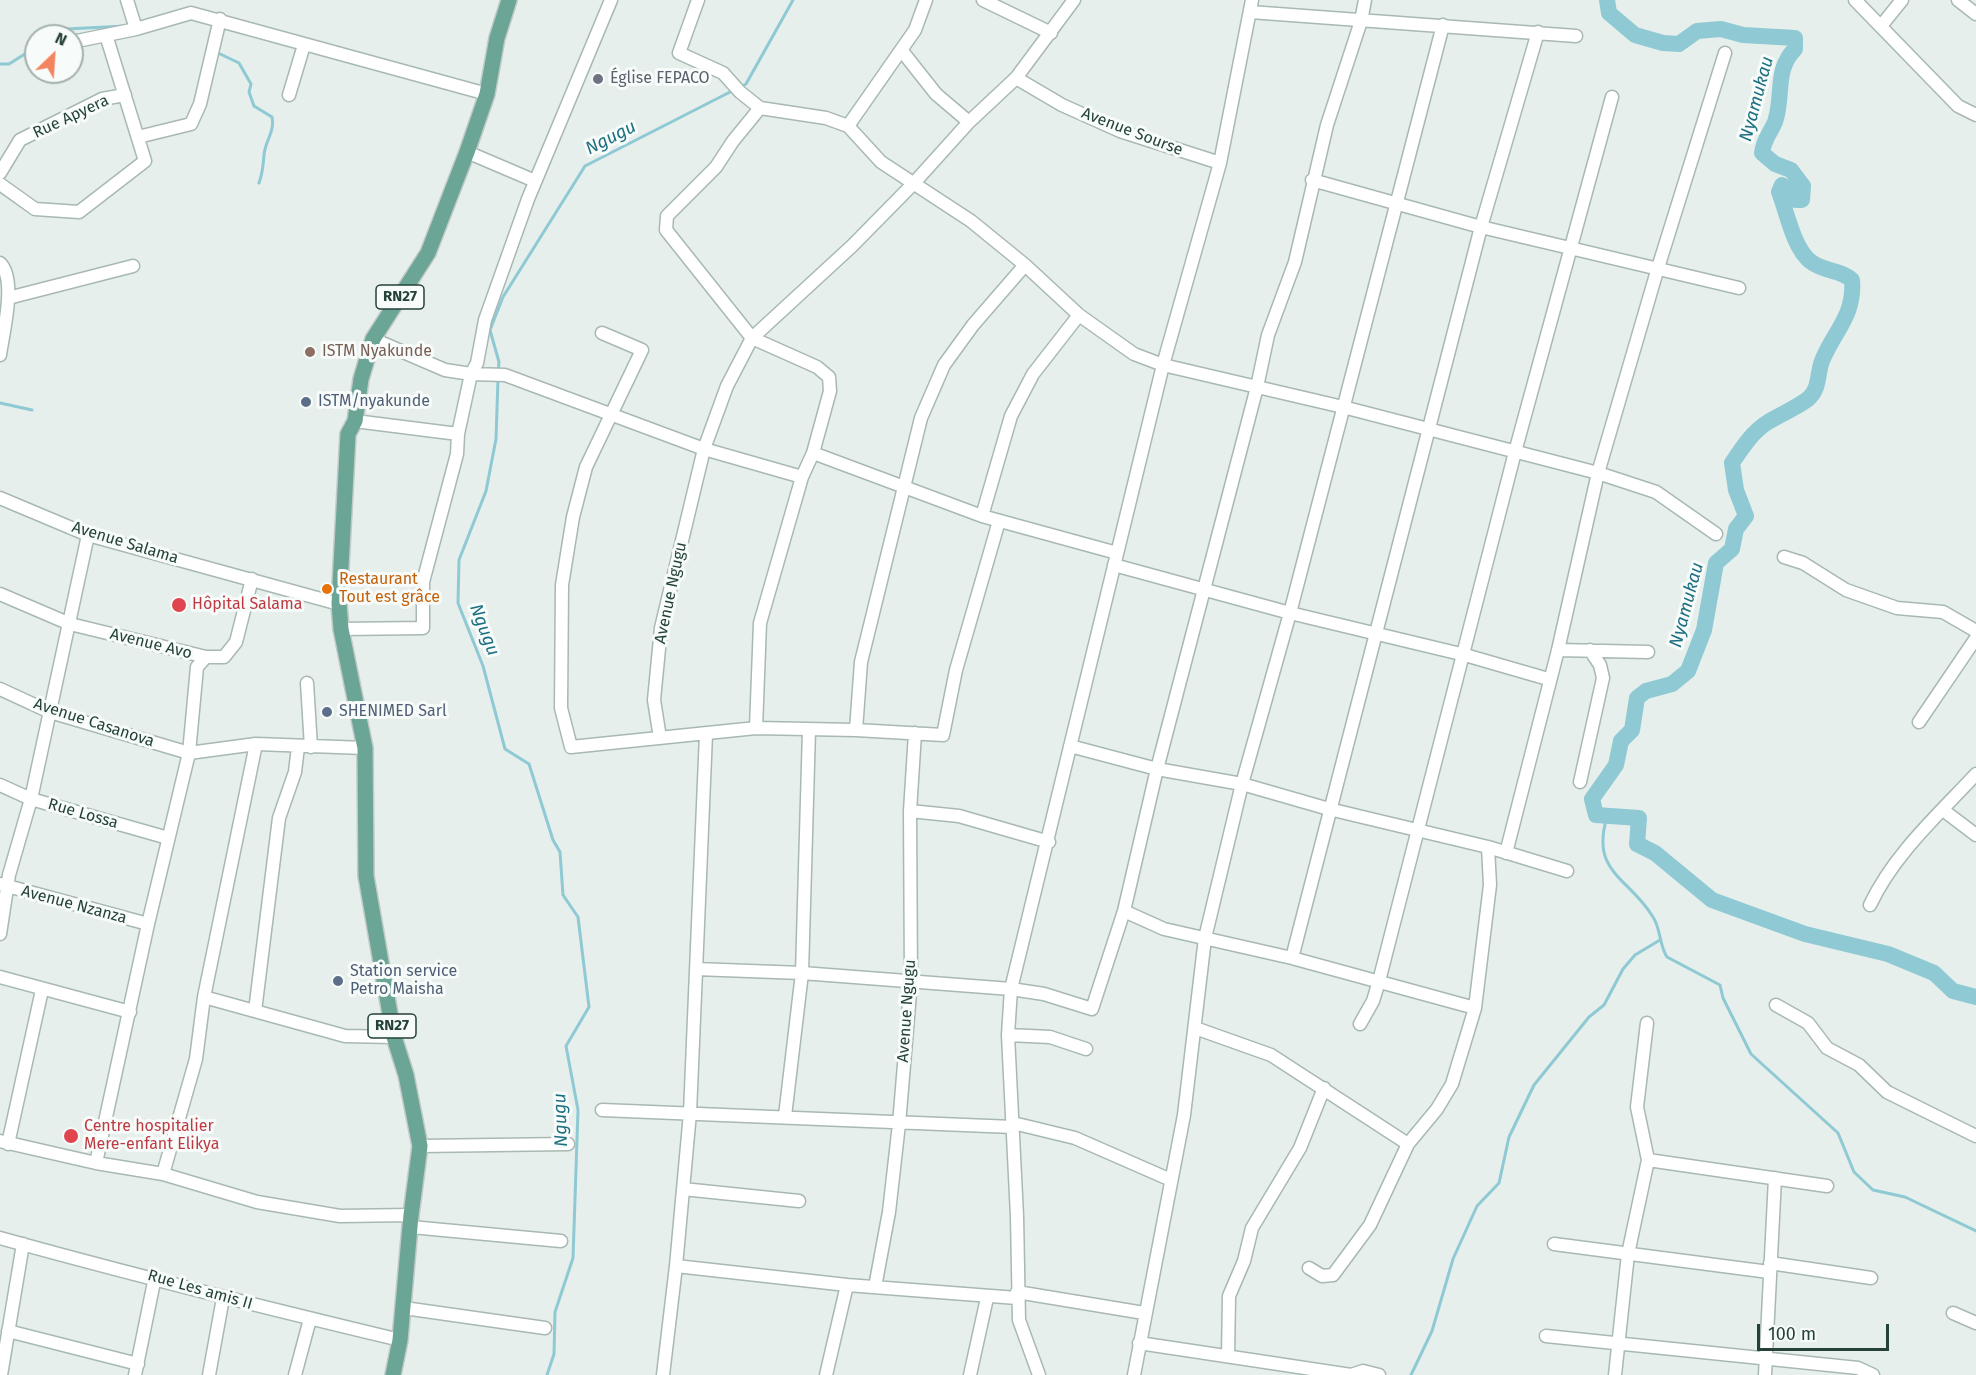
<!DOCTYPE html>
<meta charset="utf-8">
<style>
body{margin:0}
#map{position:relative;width:1976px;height:1375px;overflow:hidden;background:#e6efeb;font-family:"Fira Sans",sans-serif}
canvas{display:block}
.north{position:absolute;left:24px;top:24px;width:60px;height:60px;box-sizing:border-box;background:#f7fbf9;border:2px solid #a3b1ad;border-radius:50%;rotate:25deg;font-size:16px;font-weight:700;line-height:24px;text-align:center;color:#24423a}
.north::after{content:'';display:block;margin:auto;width:21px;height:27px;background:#f4845f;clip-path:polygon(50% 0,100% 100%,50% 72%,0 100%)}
.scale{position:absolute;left:1757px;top:1324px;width:132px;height:27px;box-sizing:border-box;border:3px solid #24423a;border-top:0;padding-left:8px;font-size:18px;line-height:21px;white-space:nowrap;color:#24423a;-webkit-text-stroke:4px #f7fbf9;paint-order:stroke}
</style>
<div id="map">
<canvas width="1976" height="1375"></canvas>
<div class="north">N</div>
<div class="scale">100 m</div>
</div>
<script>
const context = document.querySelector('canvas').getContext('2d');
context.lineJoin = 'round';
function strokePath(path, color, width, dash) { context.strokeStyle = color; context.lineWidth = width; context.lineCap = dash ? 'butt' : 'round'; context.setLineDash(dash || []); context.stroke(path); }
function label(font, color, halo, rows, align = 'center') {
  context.font = font + ' "Fira Sans",sans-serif'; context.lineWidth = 6; context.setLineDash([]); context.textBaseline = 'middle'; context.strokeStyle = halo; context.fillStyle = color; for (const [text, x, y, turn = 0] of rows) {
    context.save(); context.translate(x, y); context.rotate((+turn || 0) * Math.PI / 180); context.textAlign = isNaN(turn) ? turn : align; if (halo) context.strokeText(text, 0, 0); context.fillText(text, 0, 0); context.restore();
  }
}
const stream = new Path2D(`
 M54,36L66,29L126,26
 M216,52L239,63L251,84L249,92L254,106L272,117C275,132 265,141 264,155C263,166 263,172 259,183
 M0,64H9L36,47
 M740,87L746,84L793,0
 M498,373L499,362L490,330L503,297L585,166L734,90
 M498,379L496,439L486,491L459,560L458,603L483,666L505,749L529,764L553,840L560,852L563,895L578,917L589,1007L566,1046L578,1110L573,1258L555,1312L554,1354L547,1375
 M0,403L32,410
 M1607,817C1590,873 1629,877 1653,917C1661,929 1659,945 1667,957L1720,985L1723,998L1751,1054L1838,1133L1854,1172L1873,1190L1905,1197L1976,1231
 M1411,1375L1432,1331L1453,1259L1477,1206L1499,1183L1509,1137L1534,1085L1589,1017L1604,1005L1623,969L1635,955L1660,940`);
const river = new Path2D(`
 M1607,0L1609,13L1635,35L1663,43L1679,44L1697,31L1721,29L1743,35L1795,38V49C1774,70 1784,96 1775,122C1770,134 1764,138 1762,153L1775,164L1791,170L1803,186L1802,200H1796L1782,185L1779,192C1787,212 1793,247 1810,261C1823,272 1840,269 1852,280C1855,316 1834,331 1822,361C1817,374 1820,389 1808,399C1796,408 1781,414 1768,422C1752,432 1742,448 1732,463L1736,490L1746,516L1736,529L1732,549L1716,563L1704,630L1688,671L1672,684L1646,691L1637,698L1632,730L1621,741L1616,765L1592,799L1596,815L1639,818L1637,844L1655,853L1712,900L1805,934L1888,954L1934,973L1953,991L1976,997`);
const minor = new Path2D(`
 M127,0L136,29
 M698,0L679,53L723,73L740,92L760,108L826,118L848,126L881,162L971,221L1025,265L1079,315L1134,354L1163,365L1343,407L1598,473L1656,492L1716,534
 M983,0L1051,33
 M1855,0L1958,106L1976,115
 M1958,0L1976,14
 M1250,12L1576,36
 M1881,26L1902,0
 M72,42L136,29L191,13L487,94
 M902,51L936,94L969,122
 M1016,78L1062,105L1120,131L1220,163
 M289,95L304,45
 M848,126L915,30L926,0
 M138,137L191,124L200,104L220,19
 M467,152L535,181
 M0,173L20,140L102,99L125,95
 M1312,180L1481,227L1739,288
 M0,184L35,209L79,212L145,161L106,35
 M0,263C17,279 3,333 0,355
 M8,298L133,266
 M602,333L642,350L586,467L573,517L562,585L561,708L571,747L756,728L856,730L943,735L956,670L999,521
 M373,339L445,370L471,374L477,363L485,320L528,199L611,0
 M355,421L458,434
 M813,453L982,516L1117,553
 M0,498L88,535L339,604
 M982,516L1011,416L1033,374L1079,315
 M1784,557L1803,563L1846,590L1897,608L1943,612L1976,631
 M1114,565L1290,613L1465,655L1548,679
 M0,594L70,624L206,657H224L236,642L252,579
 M341,629L423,628V582L457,454L458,434L471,374L505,375L704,449L802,477
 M1558,650L1648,652
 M307,683L311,747
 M0,689L50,712L189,753L256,744L365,748
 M1919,722L1976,638
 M756,728L760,623L802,477L813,453L830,391L829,377L817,367L752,338L666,230L667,216L716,167L733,141L760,108
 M856,730L861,662L921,418L944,365L973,325L1025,265
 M660,738L654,700L661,628L704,449L727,386L752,338L852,246L914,183L969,122L1016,78L1074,0
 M1070,746L1157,769L1242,784L1329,809L1488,847L1567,871
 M1580,782L1603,678L1600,665L1590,650
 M0,785L31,799L168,838
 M1943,810L1976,835
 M910,811L959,816L1049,842
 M1506,853L1558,650L1598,473L1657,271L1725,53
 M0,884L148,924
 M1870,905C1894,854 1938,815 1976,774
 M1124,911L1164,929L1292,958L1475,1008
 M0,934L9,875L31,799L88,535
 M1292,958L1481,227L1538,32
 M696,969L802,973L1011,989L1044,994L1092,1009L1124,911L1157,769L1257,387L1268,335L1295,262L1327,125L1361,21L1365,0
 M0,977L130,1012
 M204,997L345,1036L394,1037
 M1776,1005L1808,1023L1827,1048L1859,1065L1887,1092L1976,1136
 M255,1011L279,818L295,772L298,747
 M1360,1024L1373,1001L1379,981L1515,452L1612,97
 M1195,1028L1271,1055L1408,1144
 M1008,1035L1050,1037L1086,1049
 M602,1110L1013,1127
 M785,1116L802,973L809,730
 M1013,1123L1075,1138L1171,1180
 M0,1141L96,1163L163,1174L257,1202L340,1216L411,1215
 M8,1144L42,990
 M420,1146L568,1144
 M1648,1160L1827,1186
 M96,1163L148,924L189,753L197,667L206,657
 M163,1174L196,1059L204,997L256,744
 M683,1189L799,1201
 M411,1227L561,1241
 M0,1238C133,1275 266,1308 400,1340
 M1554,1244L1769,1272
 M1770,1263L1871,1278
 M676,1266L847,1285L1017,1298
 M1309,1268L1322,1276L1333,1275L1370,1225L1408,1144L1437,1109L1452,1084L1475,1008L1490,885L1488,847
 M875,1287L889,1212L899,1124L911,981L910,811L915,733
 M1017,1292L1144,1313
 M404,1308L545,1328
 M1953,1313L1976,1323
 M8,1331L138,1364
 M1546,1336L1858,1368L1873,1375
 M1139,1343L1351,1375L1363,1371L1379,1375
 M1228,1356L1229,1296L1244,1261L1252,1228L1300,1148L1324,1088
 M1,1375L23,1244
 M135,1375L155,1277
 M209,1375L223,1298
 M295,1375L310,1319
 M663,1375L676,1266L690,1113L706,734
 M826,1375L847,1285
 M970,1375L987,1298
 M1039,1375L1019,1320L1017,1216L1008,1035L1011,989L1163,365L1220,163L1252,0
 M1134,1375L1184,1115L1205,938L1242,784L1290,613L1443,25
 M1615,1375L1628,1254L1648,1160L1637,1107L1647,1023
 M1765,1375L1775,1178`);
const major = new Path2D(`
 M393,1375L400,1340L411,1215L420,1146L406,1075L394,1037L366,876L365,748L341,629L339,604L348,434L355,421L361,379L373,339L428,253L467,152L487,94L497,38L509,0`);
const markers = [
 [598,79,6,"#6b7280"],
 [310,352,6,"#8d6e63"],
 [306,402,6,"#5c6f8a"],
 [327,589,6,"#e8710a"],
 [179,605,8,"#e0444e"],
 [327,712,6,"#5c6f8a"],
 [338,981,6,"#5c6f8a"],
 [71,1136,8,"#e0444e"]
];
const shields = [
 [400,297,48],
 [392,1026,48]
];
const shieldNames = [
 ["RN27",400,297],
 ["RN27",392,1026]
];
const worshipNames = [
 ["Église FEPACO",610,79]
];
const streetNames = [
 ["Rue Apyera",71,117,-25],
 ["Avenue Sourse",1132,132,21],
 ["Avenue Salama",125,543,17],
 ["Avenue Ngugu",671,593,-78],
 ["Avenue Avo",151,644,14],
 ["Avenue Casanova",94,723,18],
 ["Rue Lossa",83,814,16],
 ["Avenue Nzanza",74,905,15],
 ["Avenue Ngugu",907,1011,-86],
 ["Rue Les amis II",200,1290,16]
];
const educationNames = [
 ["ISTM Nyakunde",322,352]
];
const serviceNames = [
 ["ISTM/nyakunde",318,402],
 ["SHENIMED Sarl",339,712],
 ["Station service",350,972],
 ["Petro Maisha",350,990]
];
const foodNames = [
 ["Restaurant",339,580],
 ["Tout est grâce",339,598]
];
const healthNames = [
 ["Hôpital Salama",192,605],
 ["Centre hospitalier",84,1127],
 ["Mere-enfant Elikya",84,1145]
];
const waterNames = [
 ["Nyamukau",1757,99,-75],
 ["Ngugu",611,138,-27],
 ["Nyamukau",1687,605,-75],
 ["Ngugu",484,630,69],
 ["Ngugu",561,1120,-92]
];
strokePath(stream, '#8ec9d4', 3);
strokePath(river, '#8ec9d4', 16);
strokePath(minor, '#a8b8b2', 15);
strokePath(major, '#c2cac8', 18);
strokePath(minor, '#fff', 12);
strokePath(major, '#6aa596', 15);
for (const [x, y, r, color] of markers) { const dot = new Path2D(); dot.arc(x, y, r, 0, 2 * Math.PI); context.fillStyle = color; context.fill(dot); strokePath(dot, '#f7fbf9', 2); }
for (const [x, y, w] of shields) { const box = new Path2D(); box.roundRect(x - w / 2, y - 12, w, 24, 4.5); context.fillStyle = '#f7fbf9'; context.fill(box); strokePath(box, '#24423a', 1.5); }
label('bold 15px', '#24423a', null, shieldNames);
label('16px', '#5b616d', '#f7fbf9', worshipNames, 'left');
label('16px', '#24423a', '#f7fbf9', streetNames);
label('16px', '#785e54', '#f7fbf9', educationNames, 'left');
label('16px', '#4e5e75', '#f7fbf9', serviceNames, 'left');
label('16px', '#c56008', '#f7fbf9', foodNames, 'left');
label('16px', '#be3a42', '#f7fbf9', healthNames, 'left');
label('italic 18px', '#1c6f80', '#f7fbf9', waterNames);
</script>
